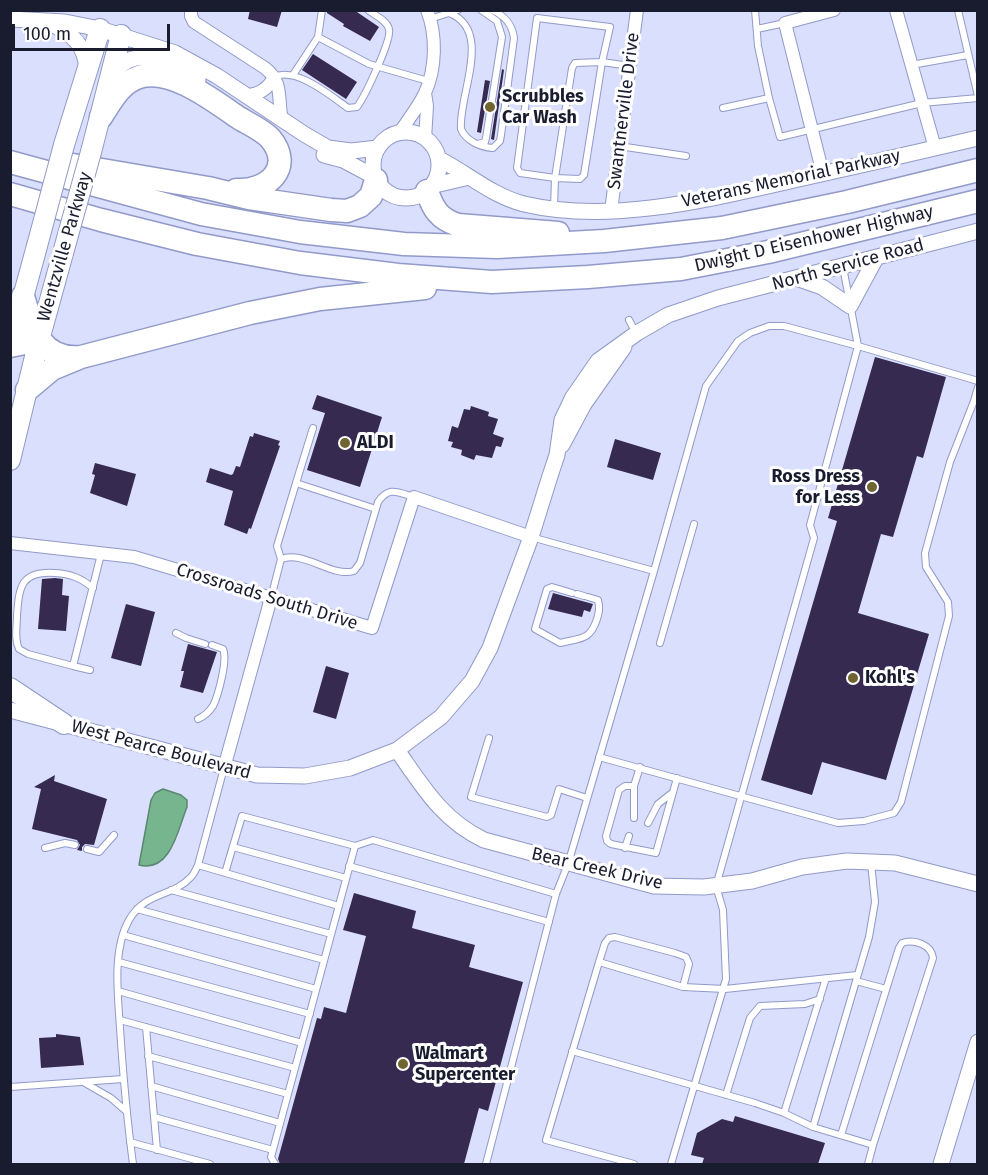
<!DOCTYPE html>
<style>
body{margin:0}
#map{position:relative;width:988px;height:1175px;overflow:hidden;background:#d9dffd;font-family:"Fira Sans",sans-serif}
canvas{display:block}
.frame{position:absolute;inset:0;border:12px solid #191c2e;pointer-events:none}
.scale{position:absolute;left:12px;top:24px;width:158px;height:27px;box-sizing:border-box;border:3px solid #191c2e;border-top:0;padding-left:8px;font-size:18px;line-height:21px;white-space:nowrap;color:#191c2e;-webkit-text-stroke:4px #fff;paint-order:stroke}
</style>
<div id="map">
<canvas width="988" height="1175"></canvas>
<div class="frame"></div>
<div class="scale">100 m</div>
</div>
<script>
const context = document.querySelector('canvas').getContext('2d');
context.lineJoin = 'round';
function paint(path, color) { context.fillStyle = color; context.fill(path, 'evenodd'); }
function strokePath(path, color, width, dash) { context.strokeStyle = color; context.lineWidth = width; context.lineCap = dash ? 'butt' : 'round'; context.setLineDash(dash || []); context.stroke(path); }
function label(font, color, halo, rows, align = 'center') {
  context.font = font + ' "Fira Sans",sans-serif'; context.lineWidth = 6; context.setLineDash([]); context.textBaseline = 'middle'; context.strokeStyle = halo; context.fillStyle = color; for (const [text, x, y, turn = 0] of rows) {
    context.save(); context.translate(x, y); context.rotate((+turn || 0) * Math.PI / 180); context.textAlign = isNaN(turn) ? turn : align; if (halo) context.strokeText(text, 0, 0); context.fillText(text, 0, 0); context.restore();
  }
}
const water = new Path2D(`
 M163,789L181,795L187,800V807C178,829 171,873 139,865L151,800L155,793Z`);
const building = new Path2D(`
 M250,10H282L277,27L248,19Z
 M327,10H354L379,27L370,41L343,26L344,24L327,13Z
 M313,54L357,82L346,99L302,70Z
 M502,69L504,70L494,140L491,139Z
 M485,80L490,81L481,133L477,132Z
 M875,357L946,377L923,458L917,456L893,537L881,534L858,613L929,634L886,780L822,762L812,795L761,780L837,521L828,518Z
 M317,395L382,417L360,487L307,470L325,413L312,409Z
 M471,406L489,412L488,416L498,419L493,434L504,438L501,447L496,446L492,458L476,455L474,460L461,455L462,450L451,447L453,442L448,441L452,426L458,428L464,409L470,410Z
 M254,433L280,441L278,445L280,446L251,529L249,528L247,534L224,525L233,491L206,482L210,468L231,475L233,474L236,466L240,467L250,436L253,437Z
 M615,439L661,453L653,480L607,467Z
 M95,463L136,474L127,506L90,493L95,475L92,474Z
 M55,578L63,579L62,595L69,596L66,631L38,629L42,579Z
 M553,593L593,604L590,612L584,610L582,617L548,609Z
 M126,604L155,612L141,666L111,658Z
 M188,644L217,652L203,693L180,687L184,671H181Z
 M326,666L349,673L336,719L313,712Z
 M55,775L54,781L107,799L94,845L85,844L82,847V851L77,850L80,845L77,840L32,829L41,789L34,787Z
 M354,893L416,911L412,928L475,945L469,967L523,982L488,1111L479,1108L464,1164H280L278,1159L317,1018L321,1019L324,1007L346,1013L366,936L343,930Z
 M56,1034L80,1037L84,1065L41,1068L39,1038L56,1037Z
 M735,1116L825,1143L818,1164H702L704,1158L691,1155L697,1133L722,1119L733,1122Z`);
const service = new Path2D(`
 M755,10L758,46L769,98
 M958,10L978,96
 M449,13C494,30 458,96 461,129C466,141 480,147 493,148L500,141L501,135L514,38C512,24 505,16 492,10
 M430,19L458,10
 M757,29L785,23
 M318,37L369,64L428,81
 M602,62L584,175L580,179L555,178L572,68L575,63Z
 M911,65L968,55
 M293,75L318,37L322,10
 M274,77C295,66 331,96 348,108L357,107C365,96 392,40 389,29C387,20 374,15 368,10
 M723,108L769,98L780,137L922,103L978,98
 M478,144L485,142L486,138L502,37L497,21L481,10
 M619,146L686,156
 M554,208L555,178L520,173L517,168L537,18L610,27L602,62L630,66
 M629,320L636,333
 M296,483L313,428
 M531,537L654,571
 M281,559L277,546L296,483L376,509
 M572,593L552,587L547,589L535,629L560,643C580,638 590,641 597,619C599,612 600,608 598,600L588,597
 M577,594L584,596
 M271,598L281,559C304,550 332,578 354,571L360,563L378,502C389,486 397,492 414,497
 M176,633L186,638L205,644
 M660,643L694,524
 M73,666L28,654L19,649C14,639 17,627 17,616C19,586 21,571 55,573C71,574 81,578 93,588
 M90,670L73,666L101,554
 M198,719C205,716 209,712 213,706C218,696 228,660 223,649L212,645
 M489,738L471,797L547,817L551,815L559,789L587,798
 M599,757L838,823L864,821L894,813L901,802L949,616L948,602L926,567L925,553L950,462L974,401L978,387
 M640,767L634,786H625L619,790L606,836L607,841L611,844L656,853L677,778
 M634,818V786
 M648,823L658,804L672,793
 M233,847L346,878
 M45,848L65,843L75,845
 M625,848L629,836
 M87,849L99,852L114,835
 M198,865L339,906
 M349,866L549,922
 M225,873L242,816L355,846
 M171,890L331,934
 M137,909L324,960
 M123,935L316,989
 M119,962L310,1014
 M599,962L605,943L609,938L615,937L675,953L686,957L689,964L683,987
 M856,981L886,989
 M118,991L302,1043
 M120,1020L295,1068
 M146,1027L157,1150
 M572,1051L755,1103L784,1113L813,1127
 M148,1056L288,1094
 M85,1083L111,1098L126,1111
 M151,1086L280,1123
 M10,1087L123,1079
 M726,1095L750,1018L760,1006L805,1004L820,999
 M784,1113L826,978
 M154,1117L273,1150
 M841,1135L899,948L902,943C914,939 931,944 933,958L873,1145
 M130,1142L210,1164
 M133,1164C127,1119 123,1074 120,1028C118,996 112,950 129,920C146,891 173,897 191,877C194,874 196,869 198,865L224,768
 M275,1164L271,1157L355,846L373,840L556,894L568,864L654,571L706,386L738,341L750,333L769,326H784L858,346L843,267
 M486,1164L556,894
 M634,1164L546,1140L599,962L683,987L725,989L857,975
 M671,1164L726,979L723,910L716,886L814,538L810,525L858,346L978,381
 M868,1164L873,1145L813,1127L869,937L875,902L871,863`);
const minor = new Path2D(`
 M191,10V16L194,22L265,68C284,83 277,98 282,120
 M896,10L935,148
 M246,95C259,95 268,89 274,77
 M400,132C408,120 419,106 425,93C436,69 437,35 427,10
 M425,139L427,106L425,93
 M823,174L785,23L834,10
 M611,211L637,10
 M10,543L134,557L372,628L414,497L531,537
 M224,768L271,598`);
const tertiary = new Path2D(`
 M10,19L65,22L100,29L175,53L217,76L304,134L328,148L351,151L378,148
 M51,24C72,33 86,46 87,70
 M156,48L167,62L198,80
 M112,77C124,54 144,55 167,62
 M373 165a33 33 0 1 1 66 0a33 33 0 1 1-66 0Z
 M324,155L343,160L375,177
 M439,159C467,173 492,196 524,204C609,224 706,200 790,181C853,167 915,153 978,138
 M431,186L469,177
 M796,278L822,287L850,306L876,258
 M562,445L584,404L624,347
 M10,710L257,775L305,776L350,768L397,750L441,717L472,681L490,648L531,537L550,476L557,455L562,420L573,397L598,361L637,333L668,315L718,298L978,231
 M397,750C423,787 442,820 484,840L654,886L704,887L752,881L802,867L847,861L895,863L978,884
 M941,1164L978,1042`);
const primary = new Path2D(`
 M64,145L100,29
 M91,152L121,35
 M10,345L37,246
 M10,460L39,340L63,253
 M10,688L64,724`);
const motorway = new Path2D(`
 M101,117C111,102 120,83 139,77C171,67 214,101 239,118C249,124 262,130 270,138C295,168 267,192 236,190
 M10,162L201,214L300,232L404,244L497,247L604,241L722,228L847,202L978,170
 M67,164L208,188L249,198L331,210L347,211L360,206L371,196L376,180
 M427,191C433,209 439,219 458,225L558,233
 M10,194L101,220L197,244L300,263L398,275L492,282L588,277L681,269L768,252L978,201
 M23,296C32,327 40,361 81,357
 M10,346L39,340
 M27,390L52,369L81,357L250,313L320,299L425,288`);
const primaryBridge = new Path2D(`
 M37,246L64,145
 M63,253L91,152`);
const markers = [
 [490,107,6,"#706431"],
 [345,443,6,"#706431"],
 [872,487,6,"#706431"],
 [853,678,6,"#706431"],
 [403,1064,6,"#706431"]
];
const poiNames = [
 ["Scrubbles",502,97],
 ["Car Wash",502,118],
 ["ALDI",357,443],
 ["Ross Dress",860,477,"right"],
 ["for Less",860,498,"right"],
 ["Kohl's",865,678],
 ["Walmart",415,1054],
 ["Supercenter",415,1075]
];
const streetNames = [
 ["Swantnerville Drive",624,111,-83],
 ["Veterans Memorial Parkway",791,179,-12],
 ["Dwight D Eisenhower Highway",814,239,-13],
 ["Wentzville Parkway",65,247,-74],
 ["North Service Road",848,265,-15],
 ["Crossroads South Drive",267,597,17],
 ["West Pearce Boulevard",161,750,15],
 ["Bear Creek Drive",597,869,13]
];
paint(water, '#76b58e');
strokePath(water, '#5a8771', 1.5);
paint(building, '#362a51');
strokePath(service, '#919ac9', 8);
strokePath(minor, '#919ac9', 14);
strokePath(tertiary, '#919ac9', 17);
strokePath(primary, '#919ac9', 22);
strokePath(motorway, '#919ac9', 25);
strokePath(service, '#fff', 6);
strokePath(minor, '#fff', 12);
strokePath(tertiary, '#fff', 15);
strokePath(primary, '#fff', 20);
strokePath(motorway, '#fff', 22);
strokePath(primaryBridge, '#919ac9', 22, []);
strokePath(primaryBridge, '#fff', 20);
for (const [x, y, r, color] of markers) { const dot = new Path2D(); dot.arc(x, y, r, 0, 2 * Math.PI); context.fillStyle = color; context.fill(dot); strokePath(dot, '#fff', 2); }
label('bold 18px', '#191c2e', '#fff', poiNames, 'left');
label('18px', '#191c2e', '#fff', streetNames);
</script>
